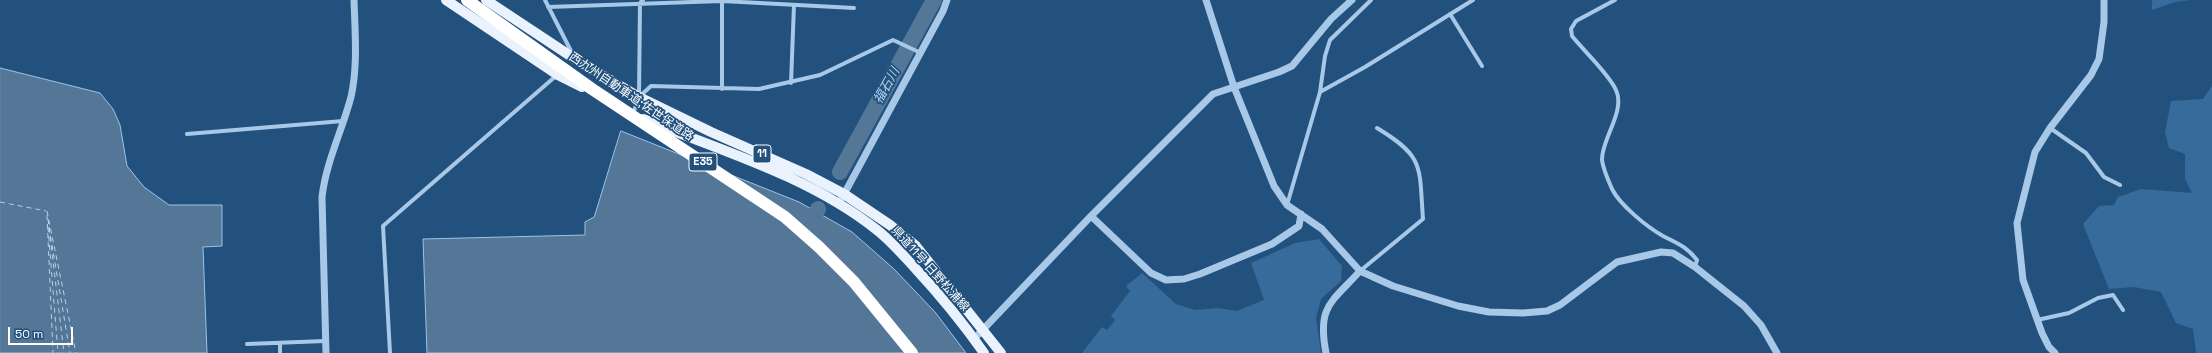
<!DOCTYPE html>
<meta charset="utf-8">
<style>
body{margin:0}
#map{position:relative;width:2212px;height:353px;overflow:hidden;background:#22517e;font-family:"Space Grotesk",sans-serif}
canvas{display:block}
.scale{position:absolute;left:8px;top:327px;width:65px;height:18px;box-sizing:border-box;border:2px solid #fff;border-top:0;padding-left:5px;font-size:12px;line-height:14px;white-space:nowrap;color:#fff;-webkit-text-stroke:3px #22517e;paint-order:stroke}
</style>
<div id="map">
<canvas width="2212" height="353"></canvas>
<div class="scale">50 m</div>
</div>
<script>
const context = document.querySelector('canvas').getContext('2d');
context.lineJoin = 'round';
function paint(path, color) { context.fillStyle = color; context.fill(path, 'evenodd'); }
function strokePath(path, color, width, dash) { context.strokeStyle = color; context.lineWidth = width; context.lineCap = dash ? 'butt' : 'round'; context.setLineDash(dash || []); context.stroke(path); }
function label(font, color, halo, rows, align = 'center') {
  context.font = font + ' "Space Grotesk","Noto Sans JP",sans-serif'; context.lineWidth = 3.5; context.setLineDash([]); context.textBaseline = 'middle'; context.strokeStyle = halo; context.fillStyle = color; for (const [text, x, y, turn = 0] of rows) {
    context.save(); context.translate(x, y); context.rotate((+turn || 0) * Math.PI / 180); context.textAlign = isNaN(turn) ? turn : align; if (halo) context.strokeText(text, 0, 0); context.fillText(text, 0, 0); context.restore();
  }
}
const green = new Path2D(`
 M2152,0H2191L2175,2L2152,10Z
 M2212,86V353H2196L2193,329L2176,323L2161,292L2134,287L2109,289L2083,224L2099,206L2114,205L2118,197L2141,189L2192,193L2185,179V154L2169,148L2165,132L2171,101L2203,99Z
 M1319,239L1342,266L1341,281L1321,299L1316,318L1321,353H1082L1102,327L1107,330L1115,320L1111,316L1130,291L1126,286L1142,273L1176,304L1195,310L1218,308L1237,311L1264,300L1251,263L1295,243Z`);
const water = new Path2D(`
 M0,68L100,93L113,109L120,125L127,166L144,187L169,205H222V246L203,247L207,353H0Z
 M621,131L799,202L852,232L894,269L935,312L966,353H427L423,239L585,235V222L594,217Z`);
const river = new Path2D(`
 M840,172L934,0
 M817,211L818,209`);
const ferry = new Path2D(`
 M0,202L46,211
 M47,211L76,353
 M47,215L53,353
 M48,219L64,353
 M48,227L58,353
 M49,227L70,353`);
const minor = new Path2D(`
 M545,0L572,53
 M1615,0L1576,21L1571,29L1572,36C1584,51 1609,74 1616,90C1626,111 1601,140 1602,160C1603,169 1609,182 1612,189C1620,205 1647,227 1663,236C1678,244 1686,246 1697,260L1695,267
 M548,7L722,1L854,8
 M1450,14L1482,66
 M791,83L794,5
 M722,89V0
 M1320,92L1365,67L1473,0
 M639,96L640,3L643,0
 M633,114L639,97L651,86L759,89L820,75L893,40L921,53
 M2050,128L2086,153L2104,177L2120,185
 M187,134L343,121
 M1287,205L1320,92L1325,56L1330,40L1371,0
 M1360,271L1423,219C1419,166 1425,157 1377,128
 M2037,320L2069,313L2098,298L2113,295L2123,310
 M280,343V353
 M247,344L325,341
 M390,353L383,226L557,75`);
const tertiary = new Path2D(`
 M1206,0L1234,87L1274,186L1287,205L1322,229L1360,271L1393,286L1458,306L1489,312L1523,313L1547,311L1560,305L1617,262L1661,252L1673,253L1695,267L1744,306L1761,325L1777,353
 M842,198L943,11L947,0
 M1091,216L1151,273L1166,280L1184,279L1200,274L1272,244L1299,226L1301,214
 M974,339L1091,216L1213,94L1279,72L1292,66L1331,19L1352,0
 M326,353L322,197C326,162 342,131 351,97C358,66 355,32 354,0
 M1326,353C1317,306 1331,303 1360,271
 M2055,353L2049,347L2042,333L2023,280L2017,223L2035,152L2050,128L2091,75L2099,59L2104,22V0`);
const primary = new Path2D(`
 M446,0L558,75L582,87
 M486,0L575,59L639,97L711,132L806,174L844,194L890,225L916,246L1001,353
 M643,119C722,151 809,176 877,230C891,241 903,255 915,268C940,295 963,323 984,353`);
const motorway = new Path2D(`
 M467,0L592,89L785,217L819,247L854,282L912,353`);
const shields = [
 [762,154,18],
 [703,162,28]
];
const shieldNames = [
 ["11",762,154],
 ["E35",703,162]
];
const streetNames = [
 ["西九州自動車道;佐世保道路",631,97,34],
 ["県道11号 日野松浦線",930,269,48]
];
const waterNames = [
 ["福石川",887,86,-61]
];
paint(green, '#366b9c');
paint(water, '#547697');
strokePath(water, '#9bc4e8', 1);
strokePath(river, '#547697', 16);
strokePath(ferry, '#b2d2ee', 1, [5, 4]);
strokePath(minor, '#a7c8e6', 4);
strokePath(tertiary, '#a7c8e6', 7);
strokePath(primary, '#e9f2fd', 10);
strokePath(motorway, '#fff', 12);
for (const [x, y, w] of shields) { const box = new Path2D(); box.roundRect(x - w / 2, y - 9, w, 18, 3); context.fillStyle = '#22517e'; context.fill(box); strokePath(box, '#fff', 1); }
label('bold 11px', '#fff', null, shieldNames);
label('12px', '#fff', '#22517e', streetNames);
label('italic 13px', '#b2d2ee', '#22517e', waterNames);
</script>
